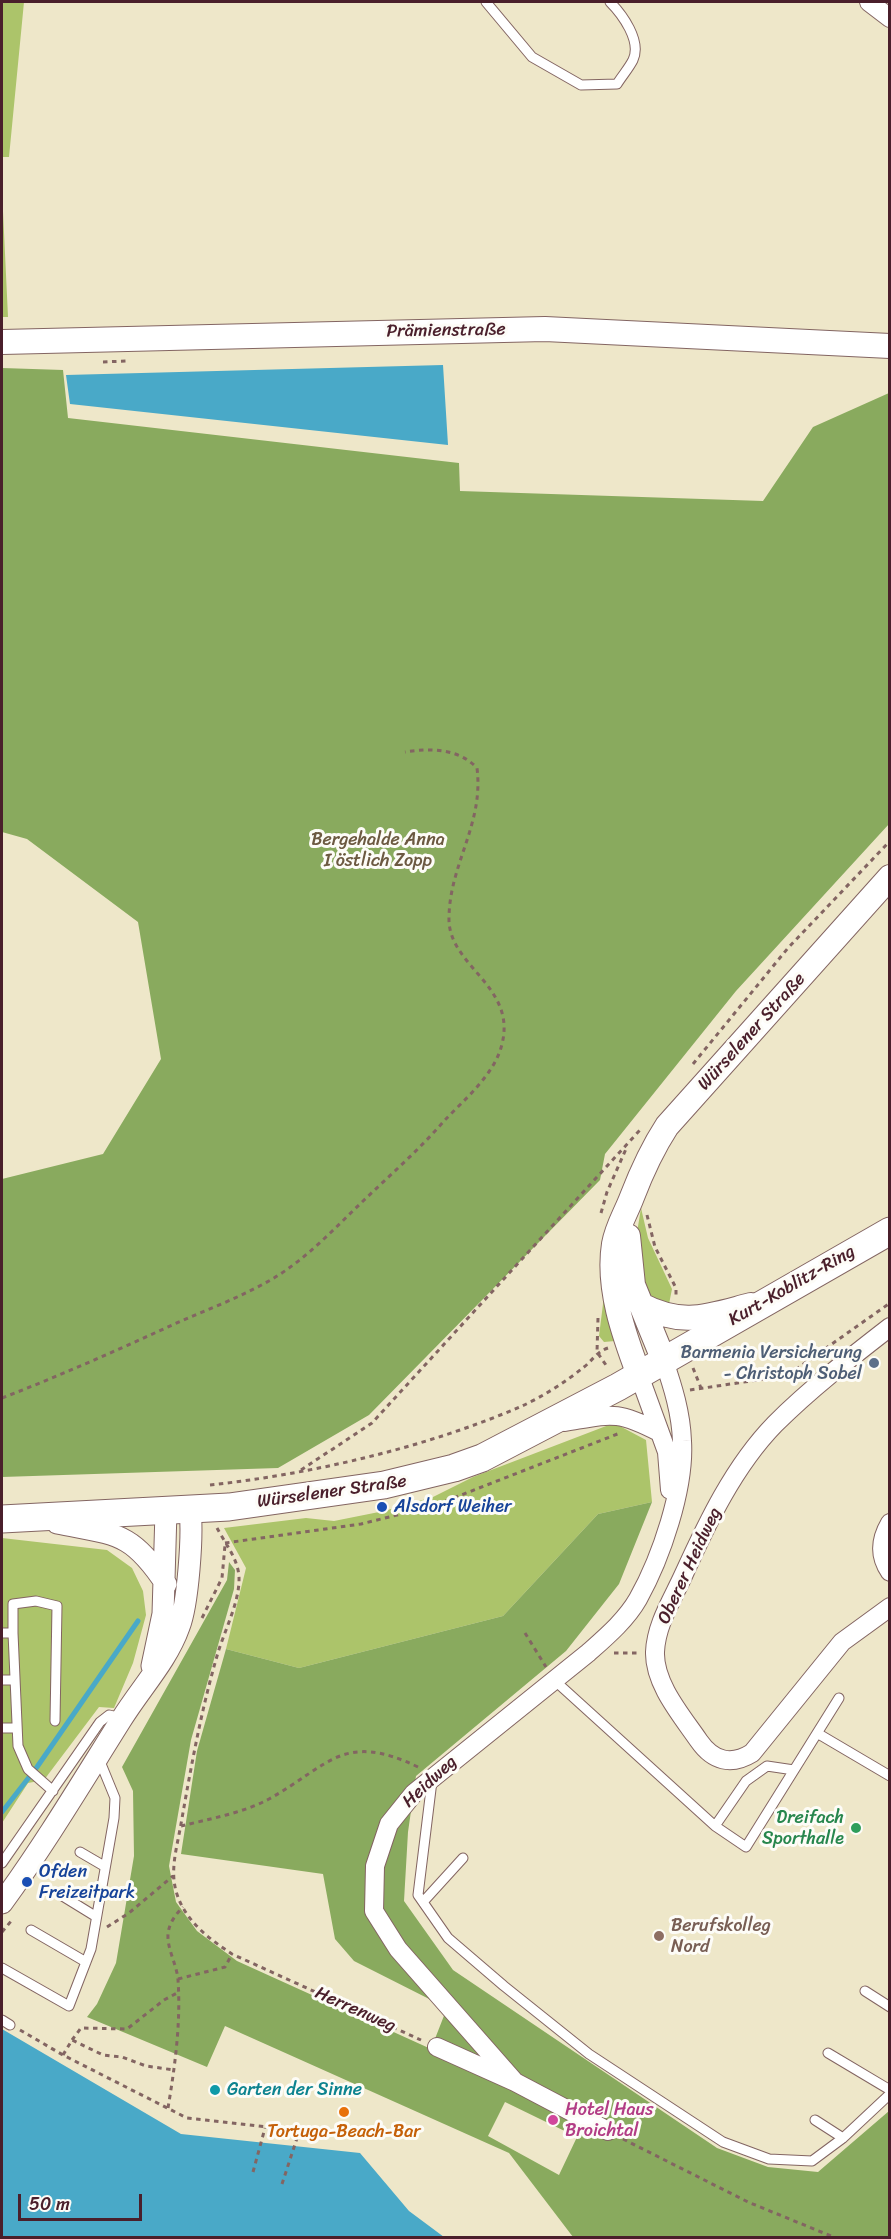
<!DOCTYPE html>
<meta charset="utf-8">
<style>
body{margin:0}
#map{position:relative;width:891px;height:2239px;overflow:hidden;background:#eee7c9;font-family:Sriracha,sans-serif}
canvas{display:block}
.frame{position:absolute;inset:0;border:3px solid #4a1f2b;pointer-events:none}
.scale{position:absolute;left:18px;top:2194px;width:124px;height:27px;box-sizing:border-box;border:3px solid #4a1f2b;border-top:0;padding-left:8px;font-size:18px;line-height:21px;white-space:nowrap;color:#4a1f2b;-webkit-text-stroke:4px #fdfcf7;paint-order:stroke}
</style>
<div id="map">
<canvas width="891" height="2239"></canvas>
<div class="frame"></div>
<div class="scale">50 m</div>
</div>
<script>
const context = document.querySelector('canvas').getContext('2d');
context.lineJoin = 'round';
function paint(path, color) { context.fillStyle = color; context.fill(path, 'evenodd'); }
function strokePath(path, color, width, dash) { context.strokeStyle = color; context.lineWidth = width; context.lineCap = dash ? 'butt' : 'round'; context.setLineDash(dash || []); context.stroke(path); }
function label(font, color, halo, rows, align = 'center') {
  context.font = font + ' Sriracha,sans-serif'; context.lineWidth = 6; context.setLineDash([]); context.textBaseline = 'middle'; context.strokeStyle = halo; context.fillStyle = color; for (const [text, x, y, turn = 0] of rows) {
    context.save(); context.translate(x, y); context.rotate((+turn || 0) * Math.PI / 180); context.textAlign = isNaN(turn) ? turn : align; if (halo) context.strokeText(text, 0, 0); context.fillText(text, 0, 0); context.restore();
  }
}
const green = new Path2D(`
 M2,2H24L9,157H2Z
 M2,190L8,317H2Z
 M641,1208L648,1238L672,1289L668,1309L649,1296L634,1251Z
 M604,1296L615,1341L604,1342L599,1336Z
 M614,1423L646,1440L652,1502L598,1514L503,1616L299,1668L226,1649L246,1568L224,1528L306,1518L334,1521L384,1511L433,1497L473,1477Z
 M2,1538L107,1550L132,1568L143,1591L146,1615L133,1663L114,1708L99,1707L44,1780L28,1783L2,1823Z`);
const forest = new Path2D(`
 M2,368L63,370L68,418L459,463L460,491L763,501L813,427L889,393V824L736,991L605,1154L600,1180L369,1415L278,1468L2,1477V1179L103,1154L161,1059L138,922L27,839L2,832Z
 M652,1502L619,1584L566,1651L416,1776L408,1832L404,1901L453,1970L717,2148L768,2167L818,2172L889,2111V2237H573L509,2153L225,2026L207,2067L87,2017L97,2004L116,1963L134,1856L133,1791L122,1767L227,1580L229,1562L235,1570L234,1589L191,1740L169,1866L176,1902L197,1931L237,1961L431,2049L447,2008L354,1961L335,1939L323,1874L181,1854L197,1751L226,1649L299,1668L503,1616L598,1514ZM505,2102L577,2137L559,2175L488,2136Z`);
const water = new Path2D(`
 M443,365L448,445L70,404L66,375Z
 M2,2029L181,2134L360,2153L409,2211L444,2237H2Z`);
const stream = new Path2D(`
 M2,1812L37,1767L138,1621`);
const path = new Path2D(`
 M103,362L126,361
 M693,1064L788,948L890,841
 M601,1213L607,1192L626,1149
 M647,1215L655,1247L676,1288V1298
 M598,1318L597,1352L608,1368
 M693,1368L701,1388
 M690,1390L778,1377L795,1370L890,1303
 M2,1398C62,1375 122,1348 181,1321C212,1308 245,1295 274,1278C307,1258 334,1229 361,1203C389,1176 419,1150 444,1121C465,1099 495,1074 502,1044C517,985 447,966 449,917C450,863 484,824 477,768C458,748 430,748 405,752
 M301,1470L372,1423L640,1130
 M210,1485C312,1474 428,1447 522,1406C542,1397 567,1381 584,1367C593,1360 596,1352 608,1348
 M217,1528C225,1543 238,1559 239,1577C240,1602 224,1631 217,1656C201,1711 191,1767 181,1824C177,1847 170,1869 176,1891C184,1920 209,1939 232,1954L421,2040
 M225,1543L361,1524L433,1506L620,1433
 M202,1618L222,1578L225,1545
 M525,1633L546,1667
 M614,1653H637
 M181,1826C209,1819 243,1813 269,1799C330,1765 343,1731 418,1767
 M107,1927L129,1913L173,1876
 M2,1932L12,1920
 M178,1979L225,1967L232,1954
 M20,2030L63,2055L187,2118L366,2138
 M72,2040L81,2028L127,2029L164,2000L177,1993
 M63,2055L72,2040L103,2055L122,2057L146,2066L174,2070
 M168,2108C175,2066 181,2022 178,1980C177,1965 167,1949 168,1934C169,1923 176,1914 183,1907
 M623,2139L748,2202L836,2238
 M253,2172L265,2128
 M282,2184L299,2132`);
const service = new Path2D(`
 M486,2L532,57L581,85L617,84C622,76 629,68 633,60C642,41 622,14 610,2
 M2,1633H13L18,1746L28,1769L53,1791
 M13,1633V1604L36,1601L57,1606L55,1721
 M553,1679L715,1826L746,1847L839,1698
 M2,1680H14
 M2,1728H16
 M817,1733L890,1776
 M432,1781L418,1895L448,1938L504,1986L589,2054L723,2142L769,2159L812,2161L843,2138L890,2094
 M715,1826L746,1781L767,1766L794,1770
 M80,1852L104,1866
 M2,1863L100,1722L109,1715L122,1718
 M56,1892L95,1916
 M423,1902L463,1858
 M31,1930L86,1962
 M2,1968L69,2006L91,1949L114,1818L115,1798L99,1759
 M865,1991L890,2007
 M2,2020L10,2025
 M828,2053L890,2090
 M815,2120L843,2138`);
const minor = new Path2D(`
 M869,2L890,18
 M890,1327C850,1358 810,1389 775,1424C734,1466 707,1523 683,1576C672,1600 656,1625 655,1652C654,1684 682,1716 699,1741C713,1761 731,1766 752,1753L842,1642L890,1607
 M639,1375L667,1452L670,1490
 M565,1422C612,1414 616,1410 659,1432
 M890,1523C880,1540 879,1556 890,1572
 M437,2047L515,2082L608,2131
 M515,2082L398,1949L374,1911L375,1866L389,1824L414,1793L588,1653C606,1637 626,1620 638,1599C661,1558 685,1488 682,1441C681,1413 673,1387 664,1361`);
const tertiary = new Path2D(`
 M57,1523C116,1535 131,1531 166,1584
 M152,1666L163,1614L166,1511
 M2,1903C45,1844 82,1782 121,1720C140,1689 167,1661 179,1627C188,1604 193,1535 190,1510`);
const secondary = new Path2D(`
 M2,342L545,329L890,346
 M628,1236L633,1285L664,1361
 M641,1305C683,1327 708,1316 751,1305
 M639,1375C624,1335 607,1288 614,1244C617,1227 626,1213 632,1197C642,1171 652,1149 667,1126L890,877`);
const primary = new Path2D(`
 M2,1519L229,1507L384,1485L454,1468L482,1458L618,1387L890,1231`);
const markers = [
 [874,1363,6,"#5c6f8a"],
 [382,1507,6,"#1a4fb4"],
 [856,1828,6,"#2e9e5b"],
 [27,1882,6,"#1a4fb4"],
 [659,1936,6,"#8d6e63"],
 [215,2090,6,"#0f9aa8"],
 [344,2112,6,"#e8710a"],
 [553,2120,6,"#d1479c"]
];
const streetNames = [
 ["Prämienstraße",446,331,-1],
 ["Würselener Straße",752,1032,-48],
 ["Kurt-Koblitz-Ring",792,1286,-30],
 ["Würselener Straße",332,1492,-8],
 ["Oberer Heidweg",690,1566,-65],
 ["Heidweg",430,1782,-43],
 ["Herrenweg",355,2010,24]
];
const parkNames = [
 ["Bergehalde Anna",378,840],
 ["I östlich Zopp",378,861]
];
const serviceNames = [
 ["Barmenia Versicherung",862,1353],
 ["- Christoph Sobel",862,1374]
];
const transitNames = [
 ["Alsdorf Weiher",394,1507],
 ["Ofden",39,1872],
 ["Freizeitpark",39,1893]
];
const leisureNames = [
 ["Dreifach",844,1818],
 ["Sporthalle",844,1839]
];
const educationNames = [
 ["Berufskolleg",671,1926],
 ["Nord",671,1947]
];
const cultureNames = [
 ["Garten der Sinne",227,2090]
];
const hotelNames = [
 ["Hotel Haus",565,2110],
 ["Broichtal",565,2131]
];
const foodNames = [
 ["Tortuga-Beach-Bar",344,2132]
];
paint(green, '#acc46a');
paint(forest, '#89aa5e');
paint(water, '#49a9c8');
strokePath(stream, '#49a9c8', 5);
strokePath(service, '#836562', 11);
strokePath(minor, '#836562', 20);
strokePath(tertiary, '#836562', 23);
strokePath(secondary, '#836562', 26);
strokePath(primary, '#836562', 29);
strokePath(path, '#836562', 3, [4.5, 4.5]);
strokePath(service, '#fff', 9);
strokePath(minor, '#fff', 18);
strokePath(tertiary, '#fff', 21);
strokePath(secondary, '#fff', 24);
strokePath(primary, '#fff', 27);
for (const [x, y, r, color] of markers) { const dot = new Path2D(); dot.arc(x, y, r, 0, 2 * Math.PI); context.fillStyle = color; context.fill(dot); strokePath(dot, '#fdfcf7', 2); }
label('18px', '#4a1f2b', '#fdfcf7', streetNames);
label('18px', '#6c5941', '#fdfcf7', parkNames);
label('18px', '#4e5e75', '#fdfcf7', serviceNames, 'right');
label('18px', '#164399', '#fdfcf7', transitNames, 'left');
label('18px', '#27864d', '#fdfcf7', leisureNames, 'right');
label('18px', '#785e54', '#fdfcf7', educationNames, 'left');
label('18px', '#0d838f', '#fdfcf7', cultureNames, 'left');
label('18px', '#b23c85', '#fdfcf7', hotelNames, 'left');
label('18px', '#c56008', '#fdfcf7', foodNames);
</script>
